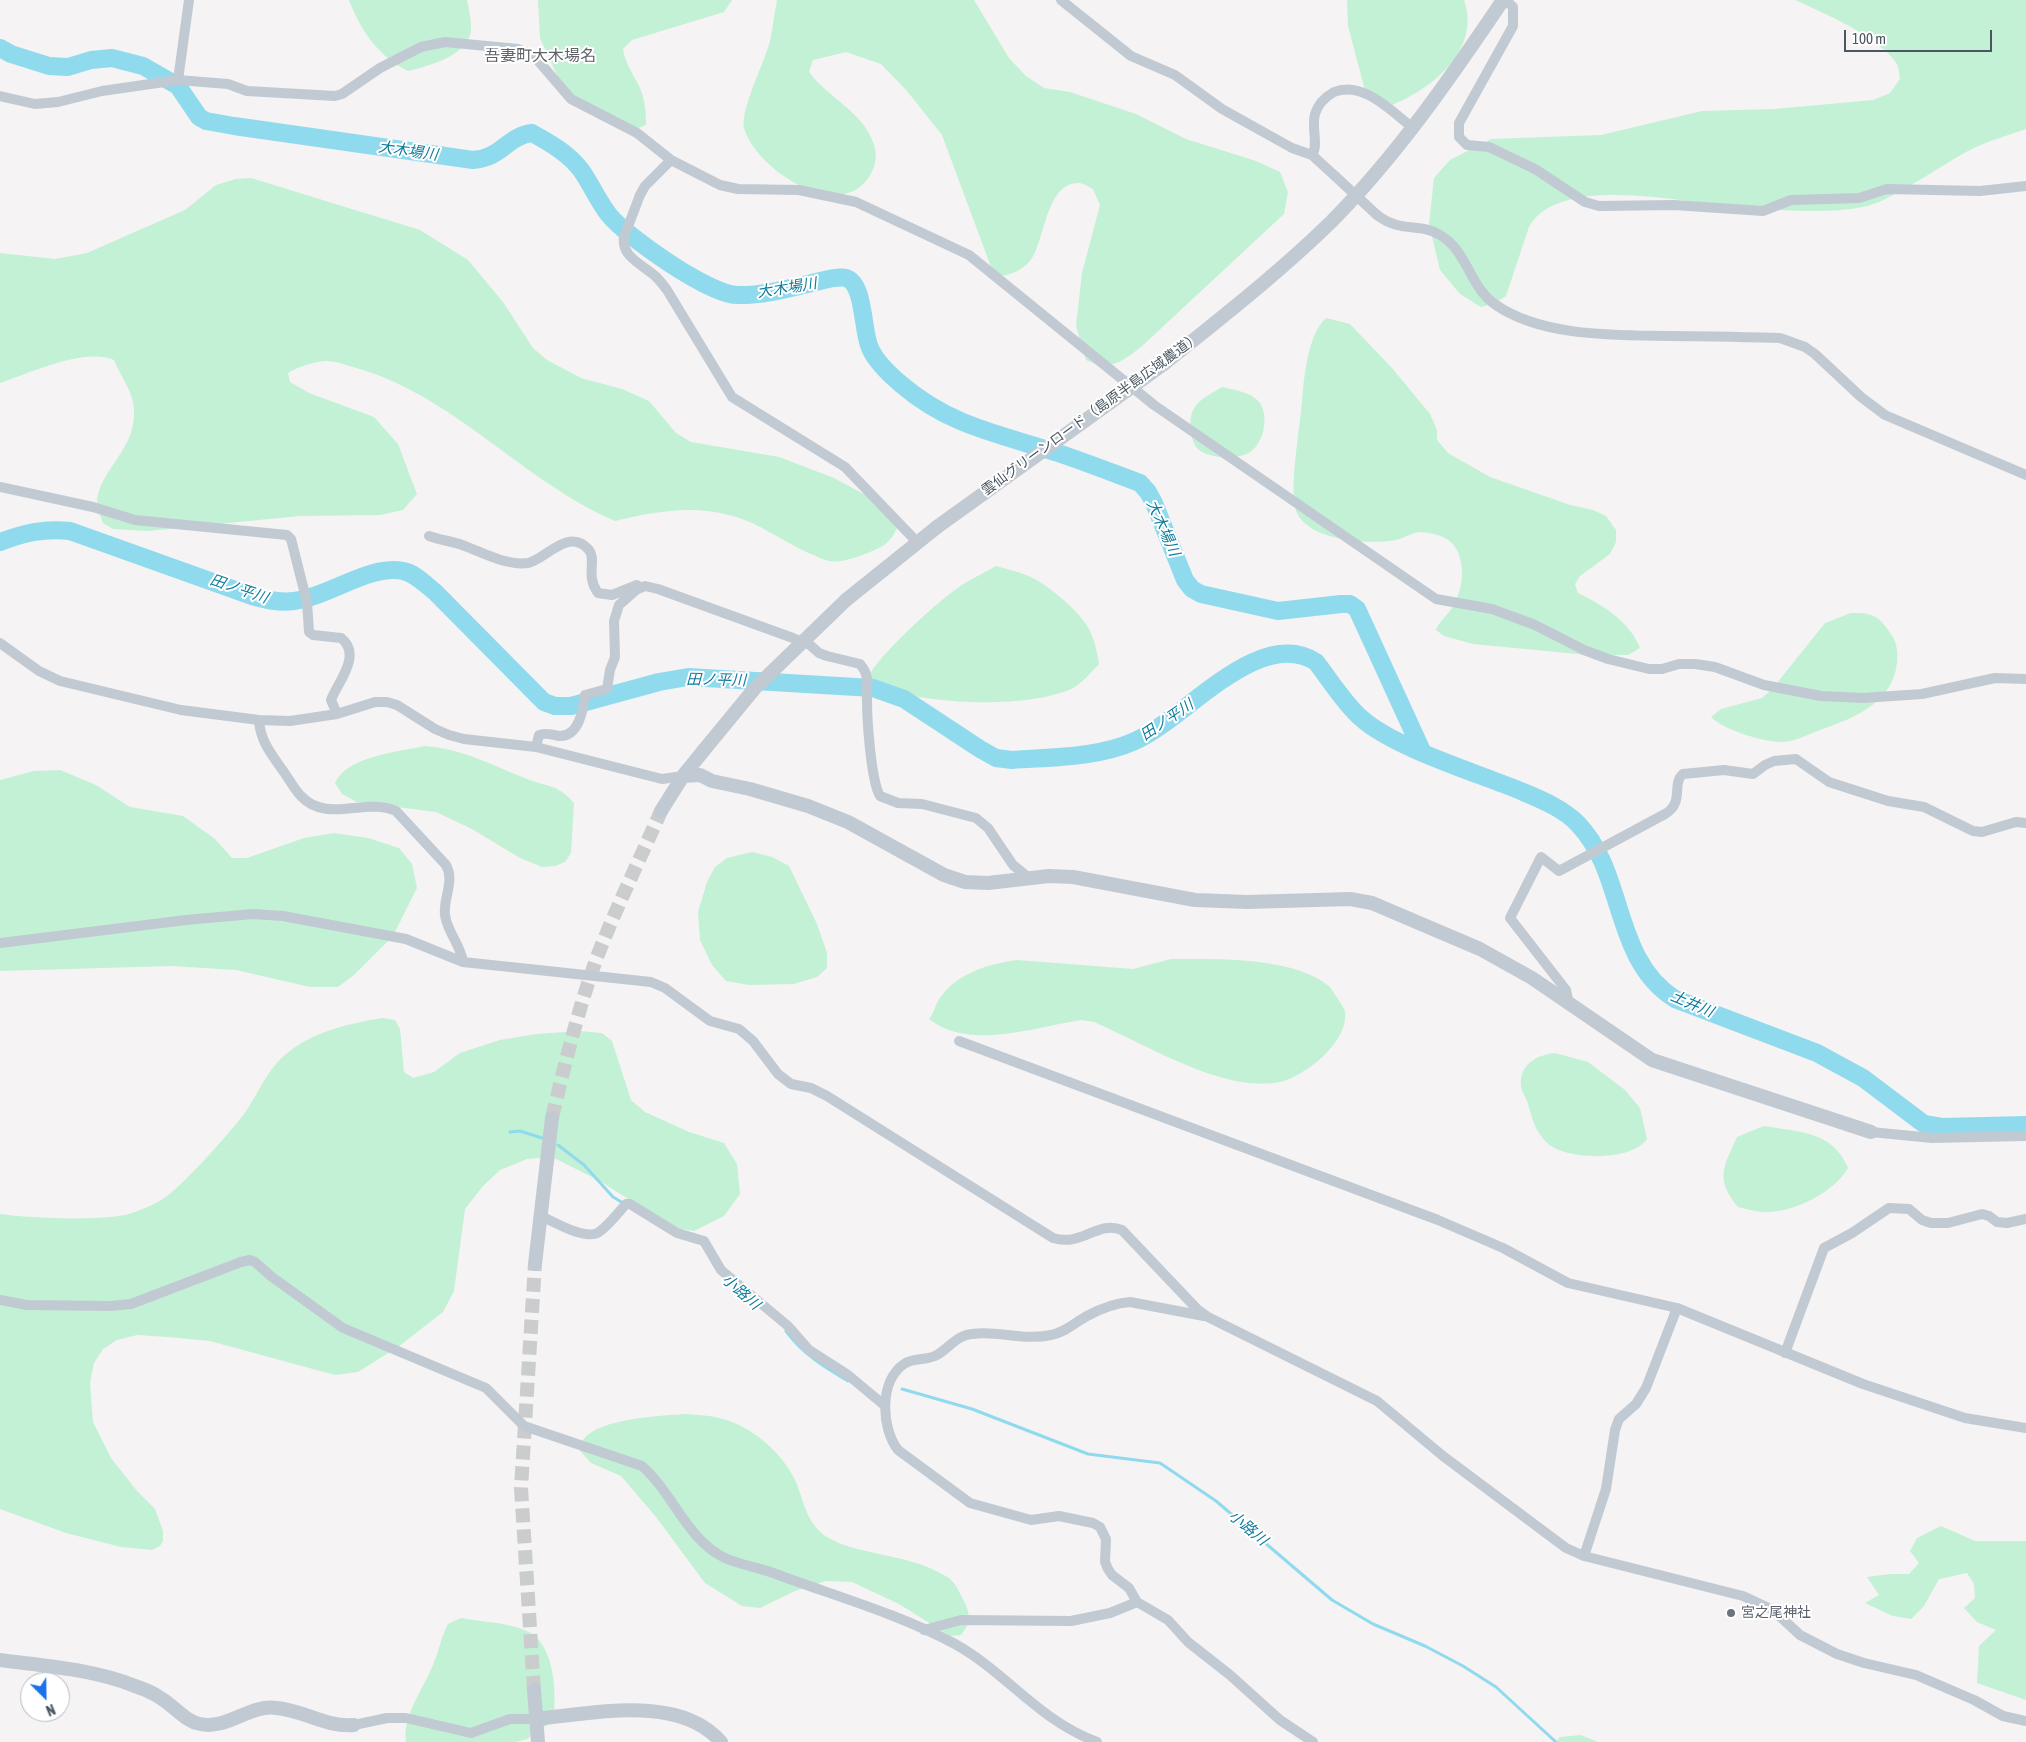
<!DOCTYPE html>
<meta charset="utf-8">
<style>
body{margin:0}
#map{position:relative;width:2026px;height:1742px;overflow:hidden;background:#f5f3f3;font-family:"Asap Condensed",sans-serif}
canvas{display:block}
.north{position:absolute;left:20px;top:1672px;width:50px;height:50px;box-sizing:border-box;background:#fff;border:1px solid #b7bbc0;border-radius:50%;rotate:157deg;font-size:14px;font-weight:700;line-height:20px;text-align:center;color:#4a5661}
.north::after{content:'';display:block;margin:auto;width:18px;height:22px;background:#1a73e8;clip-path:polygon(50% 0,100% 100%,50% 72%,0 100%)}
.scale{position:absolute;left:1844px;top:30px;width:148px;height:22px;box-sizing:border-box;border:2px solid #4a5661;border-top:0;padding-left:6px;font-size:15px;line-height:18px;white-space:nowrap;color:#4a5661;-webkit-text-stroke:4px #fff;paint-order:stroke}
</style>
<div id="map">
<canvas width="2026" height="1742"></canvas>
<div class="north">N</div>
<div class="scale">100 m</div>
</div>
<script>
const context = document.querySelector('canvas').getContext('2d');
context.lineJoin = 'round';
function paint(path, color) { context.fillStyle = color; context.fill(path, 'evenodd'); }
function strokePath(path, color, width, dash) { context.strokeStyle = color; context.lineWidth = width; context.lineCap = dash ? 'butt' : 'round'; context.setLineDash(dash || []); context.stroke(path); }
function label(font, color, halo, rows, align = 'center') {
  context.font = font + ' "Asap Condensed","Noto Sans JP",sans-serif'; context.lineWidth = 4; context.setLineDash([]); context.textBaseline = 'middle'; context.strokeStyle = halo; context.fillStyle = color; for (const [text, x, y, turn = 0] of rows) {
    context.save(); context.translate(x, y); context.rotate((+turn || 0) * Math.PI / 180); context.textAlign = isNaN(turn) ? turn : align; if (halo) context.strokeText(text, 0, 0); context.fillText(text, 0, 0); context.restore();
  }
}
const green = new Path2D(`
 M349,0H467C469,10 473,26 470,35C463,57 428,66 408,71C378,56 361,31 349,0Z
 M538,0H732L724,12L632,40L623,49C625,63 633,74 639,86C645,99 646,111 646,125L633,130L607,122L562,86L540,38Z
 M777,0H974L1009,58L1026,76L1044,88L1070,92L1136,114L1186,139L1256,161L1280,172L1288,192L1284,214L1141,347C1123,361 1109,372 1086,360L1076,326L1082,273L1100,205L1093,189C1089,187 1083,183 1079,183C1045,182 1045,243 1030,261C1021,271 1013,274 1000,276L991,267L942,135L907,91L881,64L846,52L813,60L809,72C827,97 865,113 874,145C878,157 875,167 869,177C838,224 755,168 744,128C740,110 765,61 770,41C773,28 774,14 777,0Z
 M1347,0H1464C1481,50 1433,88 1392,105L1366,94L1348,26Z
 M1795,0H2026V129C2006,136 1984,142 1966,152C1940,166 1888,203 1863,207C1827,214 1788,210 1753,209C1699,206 1560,170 1529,227L1506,296L1495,303L1481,307L1460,294L1440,270L1429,224L1434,178L1450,160L1491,139L1601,135L1702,111L1774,109L1873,100L1890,93L1900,79C1899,74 1899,68 1897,64C1880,37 1824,13 1795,0Z
 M251,178L420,230L468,260L503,302L533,348L547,360L581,378L622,389L649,401L676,433L691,442L779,457L834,478L886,506L897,528C891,542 883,547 870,552C858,557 842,563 829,561C823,560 817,556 811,554C783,542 759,522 729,515C691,505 653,512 615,521C522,481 453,394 353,367C346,365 335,361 327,361C315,361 298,367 288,373L290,382L309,393L374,417L398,444L417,494L403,510L380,515L299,516L148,531L113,529L103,523C101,517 97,508 97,501C101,466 141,447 133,402C130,388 119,373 114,360C84,347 30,373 0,383V253L55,259L87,253L185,210L216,185L236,179Z
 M1326,318L1350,324L1392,368L1430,414L1437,430V440L1448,453L1490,477L1570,505L1593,510L1606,516L1616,530V542L1610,554L1580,576L1575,584L1578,593C1603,605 1630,622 1640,648L1628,655H1588L1473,644L1444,636L1436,630C1439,621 1447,616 1452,608C1462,592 1466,569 1457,550C1450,537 1435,533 1421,532C1413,532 1404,538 1396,540C1369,545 1302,541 1295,507C1290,482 1300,428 1302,401C1304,377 1308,334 1326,318Z
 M1222,387C1234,390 1252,392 1260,403C1269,417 1264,443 1250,452C1238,460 1211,459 1199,450C1193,445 1191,436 1191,429C1188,403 1203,399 1222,387Z
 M996,566C1006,569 1016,571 1026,575C1045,582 1077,609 1088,627C1094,638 1097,651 1099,664C1091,672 1082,684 1071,689C1024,710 910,705 866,681C875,658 943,596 965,583C975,577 986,572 996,566Z
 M1851,613C1873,613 1878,615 1891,634C1897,642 1898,653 1897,663C1892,706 1850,719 1815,732C1805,736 1792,742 1782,742C1763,742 1724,730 1711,717L1721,709L1762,698L1773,688L1825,623Z
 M425,746C464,749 491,765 527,779C549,788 556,783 574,803L571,853L565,862L555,866L542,867L520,858L472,829L436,812L357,802L342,794L335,783C347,756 398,752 425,746Z
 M60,770L96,785L130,807L183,816L215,839L232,858H247L304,838L334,833L368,838L399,848L412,864L417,888L393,936L354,975L338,987H310L236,970L171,966L0,971V780L34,771Z
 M752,852L772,857L789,866L817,924L827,953V968L817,977L794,984L749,985L726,981L712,965L700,940L698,912L707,882L715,867L727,858Z
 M1171,959C1216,959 1292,956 1329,986C1332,989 1335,995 1338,999C1340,1003 1344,1007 1345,1012C1349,1041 1306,1076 1280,1082C1271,1084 1258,1084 1249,1083C1200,1078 1140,1042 1094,1022L1081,1020C1034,1027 970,1051 929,1019C933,1014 935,1007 938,1001C954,974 988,964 1017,960L1133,969Z
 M383,1018L395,1020L400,1029L404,1072L413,1078L434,1072L460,1053L500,1040L537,1034L579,1031L602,1033L612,1041L631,1100L645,1112L689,1132L724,1143L737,1164L740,1194L724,1216L694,1231L673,1228L600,1181L552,1157L527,1159L500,1170L483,1186L465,1209L454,1291L443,1312L398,1347L358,1372L335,1375L210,1341L168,1337L137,1335L117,1340L103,1349L94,1363L90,1383L93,1422L111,1458L137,1491L155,1509L163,1531V1541L160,1546L152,1550L121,1547L66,1533L0,1509V1214C29,1218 106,1222 132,1213C144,1209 163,1201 172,1192C194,1173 226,1137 244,1114C258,1095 266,1071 285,1055C311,1032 350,1023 383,1018Z
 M1555,1053L1588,1062L1625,1090L1640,1108L1647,1139C1632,1162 1563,1161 1545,1141C1535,1130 1532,1118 1528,1104C1527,1098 1521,1092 1521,1086C1519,1064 1537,1055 1555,1053Z
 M1764,1126C1799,1132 1833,1131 1848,1168C1835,1192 1793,1213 1765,1212C1757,1212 1747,1209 1738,1207C1715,1179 1723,1168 1737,1137Z
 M685,1414C696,1415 708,1415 719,1418C751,1425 783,1453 796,1482C804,1502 806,1521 824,1535C852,1555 905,1553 940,1573C943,1575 949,1577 952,1581C957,1586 960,1594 964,1601C971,1614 970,1624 961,1635L950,1636L899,1604L852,1582L826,1581L795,1591L760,1608L742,1606L705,1583L656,1517L621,1476L591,1463L580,1451C581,1448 582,1443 583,1440C599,1418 660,1416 685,1414Z
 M1941,1526L1975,1541H2026V1700L1977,1683L1979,1646L1996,1630L1977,1622L1964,1608L1975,1598L1974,1584L1967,1573L1939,1579L1924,1606L1911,1619L1893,1616L1865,1603L1879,1595L1867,1577L1890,1574H1909L1919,1563L1910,1551L1917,1538Z
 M461,1618C481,1622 504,1622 522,1629C556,1640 556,1691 554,1720L527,1739L516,1742H406C402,1716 424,1688 433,1665C439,1651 441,1637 448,1624Z
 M1581,1735L1598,1742H1556L1560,1737Z`);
const stream = new Path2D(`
 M510,1132L520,1131L542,1138
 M558,1145L584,1165L613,1197L623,1203
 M786,1331C803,1354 824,1367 848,1381
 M902,1389L972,1409L1088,1454L1160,1463L1216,1501L1332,1600L1373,1624L1425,1646L1463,1666L1496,1687L1556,1742`);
const river = new Path2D(`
 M0,48L11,54L49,66L68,67L91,60L112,58L143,66L178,86L199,117L206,121L234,126L473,160C502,158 507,136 532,133C550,143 568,153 581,170C591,184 598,201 609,215C627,237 708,294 737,295C768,296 803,284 834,278C837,278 843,277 846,278C865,284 862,331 870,348C876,362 890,375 902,385C950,426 999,434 1058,453C1085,462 1113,473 1140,483L1148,492L1154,503L1185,580L1192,589L1201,594L1278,611L1341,604H1350L1357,609L1422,751
 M0,542C24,533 44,528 70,531L252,596C266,600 279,603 294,601C328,597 370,564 403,571C415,573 426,585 435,592L544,702L555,706H571L659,682L688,677L873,688L904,699L980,749L996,758L1012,760C1052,757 1097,758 1135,741C1184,720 1259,625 1316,662C1330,680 1344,703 1361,718C1393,747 1474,772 1516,789C1537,798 1562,807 1578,824C1626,874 1612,959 1675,999L1817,1053L1863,1078L1924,1124L1942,1127L2026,1125`);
const tertiaryTunnel = new Path2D(`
 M552,1118C565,1063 578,1010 597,957C616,908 640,859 661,811
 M534,1690L521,1488L535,1264`);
const minor = new Path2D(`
 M1061,0L1131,56L1175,75L1222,109L1292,148L1312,155L1335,176
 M1506,0L1513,7V26L1459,123V137L1467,145L1489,147L1535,169L1585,202L1599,206L1674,205L1763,211L1791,200L1859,198L1887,189L1980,191L2026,186
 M178,80L189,0
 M0,96L35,104L58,102L102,91L178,80L228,84L247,91L335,96L342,94L380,68L421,47L445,42L518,49L534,56L571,99L637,133L671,160L720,185L738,189L799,190L856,202L969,255L1154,405L1436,599L1492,609L1535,625L1584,650L1608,659L1649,669H1662L1679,664H1695L1715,667L1764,685L1821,696L1863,698L1922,694L1995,678L2026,679
 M1312,155C1319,145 1311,127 1315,114C1318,104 1325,97 1334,92C1363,80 1392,112 1413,128
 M671,160L645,186L640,195L624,237C621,256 641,264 654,275C659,279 663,285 667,290L732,397L845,467L917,542
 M1377,215C1402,234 1419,222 1440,235C1468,251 1469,287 1496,305C1542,337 1616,335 1670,336C1706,336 1743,337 1780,338L1805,347L1815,354L1861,397L1885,415L2026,475
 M0,487L93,507L135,520L287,535L291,539L307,602L309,632L313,635L341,638C363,655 337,683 331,700L337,714
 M429,536C440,540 451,541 462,545C482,552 506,566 528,563C545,560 569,526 589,550C597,560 585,576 598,593L612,595L637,585
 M0,643L39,671L60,681L181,710L259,720L290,721L337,714L375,702H387L397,705L435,729L449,735L464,739L536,747L662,779L683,776
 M259,720C260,740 270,752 281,768C288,777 293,788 301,796C327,824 365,797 396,811L446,865C455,881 443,898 445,915C447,932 461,945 463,962
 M536,747L539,735C546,732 552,735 559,736C579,737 583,710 585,695L607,689L610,670L615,657L614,621L619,605L636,590L645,586L658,589L793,638L810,645L819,653L827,656L860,664C871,677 866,685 867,700C867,720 871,781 880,796L898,803L922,804L976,818L988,828L1013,865L1029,878
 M0,943L186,920L253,914L283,916L406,939L463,962L651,982L665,988L710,1021L739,1029L753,1041L778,1074L791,1084L811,1088L827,1096L1053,1238C1083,1247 1097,1220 1122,1230L1197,1309L1208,1317L1377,1401L1443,1456L1566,1548L1584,1556L1743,1596L1773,1610L1800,1635L1837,1654L1864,1663L1916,1675L1974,1700L2003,1716L2026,1721
 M1569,1004L1566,990L1510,918L1541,857L1559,871L1665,814C1685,802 1671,784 1683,774L1724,770L1753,774L1765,765L1774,761L1796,759L1829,782L1888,801L1924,807L1973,831L1982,832L2016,822L2026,823
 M959,1041L1438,1220L1503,1248L1568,1283L1677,1308L1863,1384L1965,1418L2026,1428
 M1871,1132L1932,1138L2026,1136
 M541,1216C554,1222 586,1241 599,1232C609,1225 618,1213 626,1204H630L677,1233L704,1241L721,1270L788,1326L809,1350L848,1375L884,1405
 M0,1300L27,1305L111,1306L131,1304L241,1262L250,1260L255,1262L272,1277L343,1328L486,1388L524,1426L642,1466C673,1493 687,1540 725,1558C741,1565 760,1568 776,1574C835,1596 899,1614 955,1644C1007,1673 1038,1720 1097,1742
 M1204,1316L1130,1302C1115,1303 1100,1309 1087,1316C1074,1323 1066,1332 1051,1335C1023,1341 997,1330 972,1334C957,1335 949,1348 937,1355C927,1361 914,1357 904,1364C879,1381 881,1428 898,1450L970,1503L1031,1520L1059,1516L1093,1523L1100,1527L1106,1539L1105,1562L1108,1569L1112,1575L1129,1588L1137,1602L1168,1620L1188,1642L1230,1675L1280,1720L1313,1742
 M1785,1353L1824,1248L1852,1233L1889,1208L1909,1209L1922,1220L1931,1223H1948L1982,1214L1989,1216L1997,1222L2007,1223L2026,1219
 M1584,1556L1606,1489L1615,1430L1619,1419L1636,1404L1646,1388L1677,1308
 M924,1630L961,1620L1071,1621L1110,1613L1137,1602
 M354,1725L387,1718H406L471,1733L510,1719H535`);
const tertiary = new Path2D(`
 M1165,363C1222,317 1280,272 1332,221C1398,154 1451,77 1503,0
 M846,600L937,527
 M683,776L700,775L712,781L750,789L808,806L848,822L944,875L965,882L988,883L1049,876L1073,877L1195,900L1247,902L1350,899L1372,903L1480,949L1532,978L1652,1060L1871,1132
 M661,811L683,776L704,750
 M535,1264L552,1118
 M0,1660C44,1666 93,1669 135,1686C144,1689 154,1693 162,1699C175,1707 185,1721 200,1724C228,1730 249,1704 277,1708C306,1711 324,1727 354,1725
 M534,1690L538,1742
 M535,1719C591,1714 679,1693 721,1742`);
const minorBridge = new Path2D(`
 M1335,176L1377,215`);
const tertiaryBridge = new Path2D(`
 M937,527L1165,363
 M704,750L755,688L846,600`);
const markers = [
 [1731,1613,5,"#6b7280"]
];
const streetNames = [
 ["雲仙グリーンロード（島原半島広域農道）",1091,414,-36]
];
const worshipNames = [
 ["宮之尾神社",1741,1613]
];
const waterNames = [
 ["大木場川",408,151,8],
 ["大木場川",787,288,-9],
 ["大木場川",1163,528,66],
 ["田ノ平川",239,589,19],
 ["田ノ平川",716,680,1],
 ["田ノ平川",1167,720,-34],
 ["土井川",1692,1004,23],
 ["小路川",741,1292,41],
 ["小路川",1248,1528,40]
];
const quarterNames = [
 ["吾妻町大木場名",540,56]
];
paint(green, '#c3f1d5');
strokePath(stream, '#90daee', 3);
strokePath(river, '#90daee', 18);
strokePath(tertiaryTunnel, '#caccce', 14, [14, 7]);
strokePath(minor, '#c1cad2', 10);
strokePath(tertiary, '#c1cad2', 14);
strokePath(minorBridge, '#c1cad2', 10);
strokePath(tertiaryBridge, '#c1cad2', 14);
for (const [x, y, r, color] of markers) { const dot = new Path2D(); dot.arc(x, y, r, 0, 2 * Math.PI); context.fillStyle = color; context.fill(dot); strokePath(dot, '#fff', 2); }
label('14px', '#4a5661', '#fff', streetNames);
label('14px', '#5b616d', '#fff', worshipNames, 'left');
label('italic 15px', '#0c7c9b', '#fff', waterNames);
label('16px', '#5f6368', '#fff', quarterNames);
</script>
